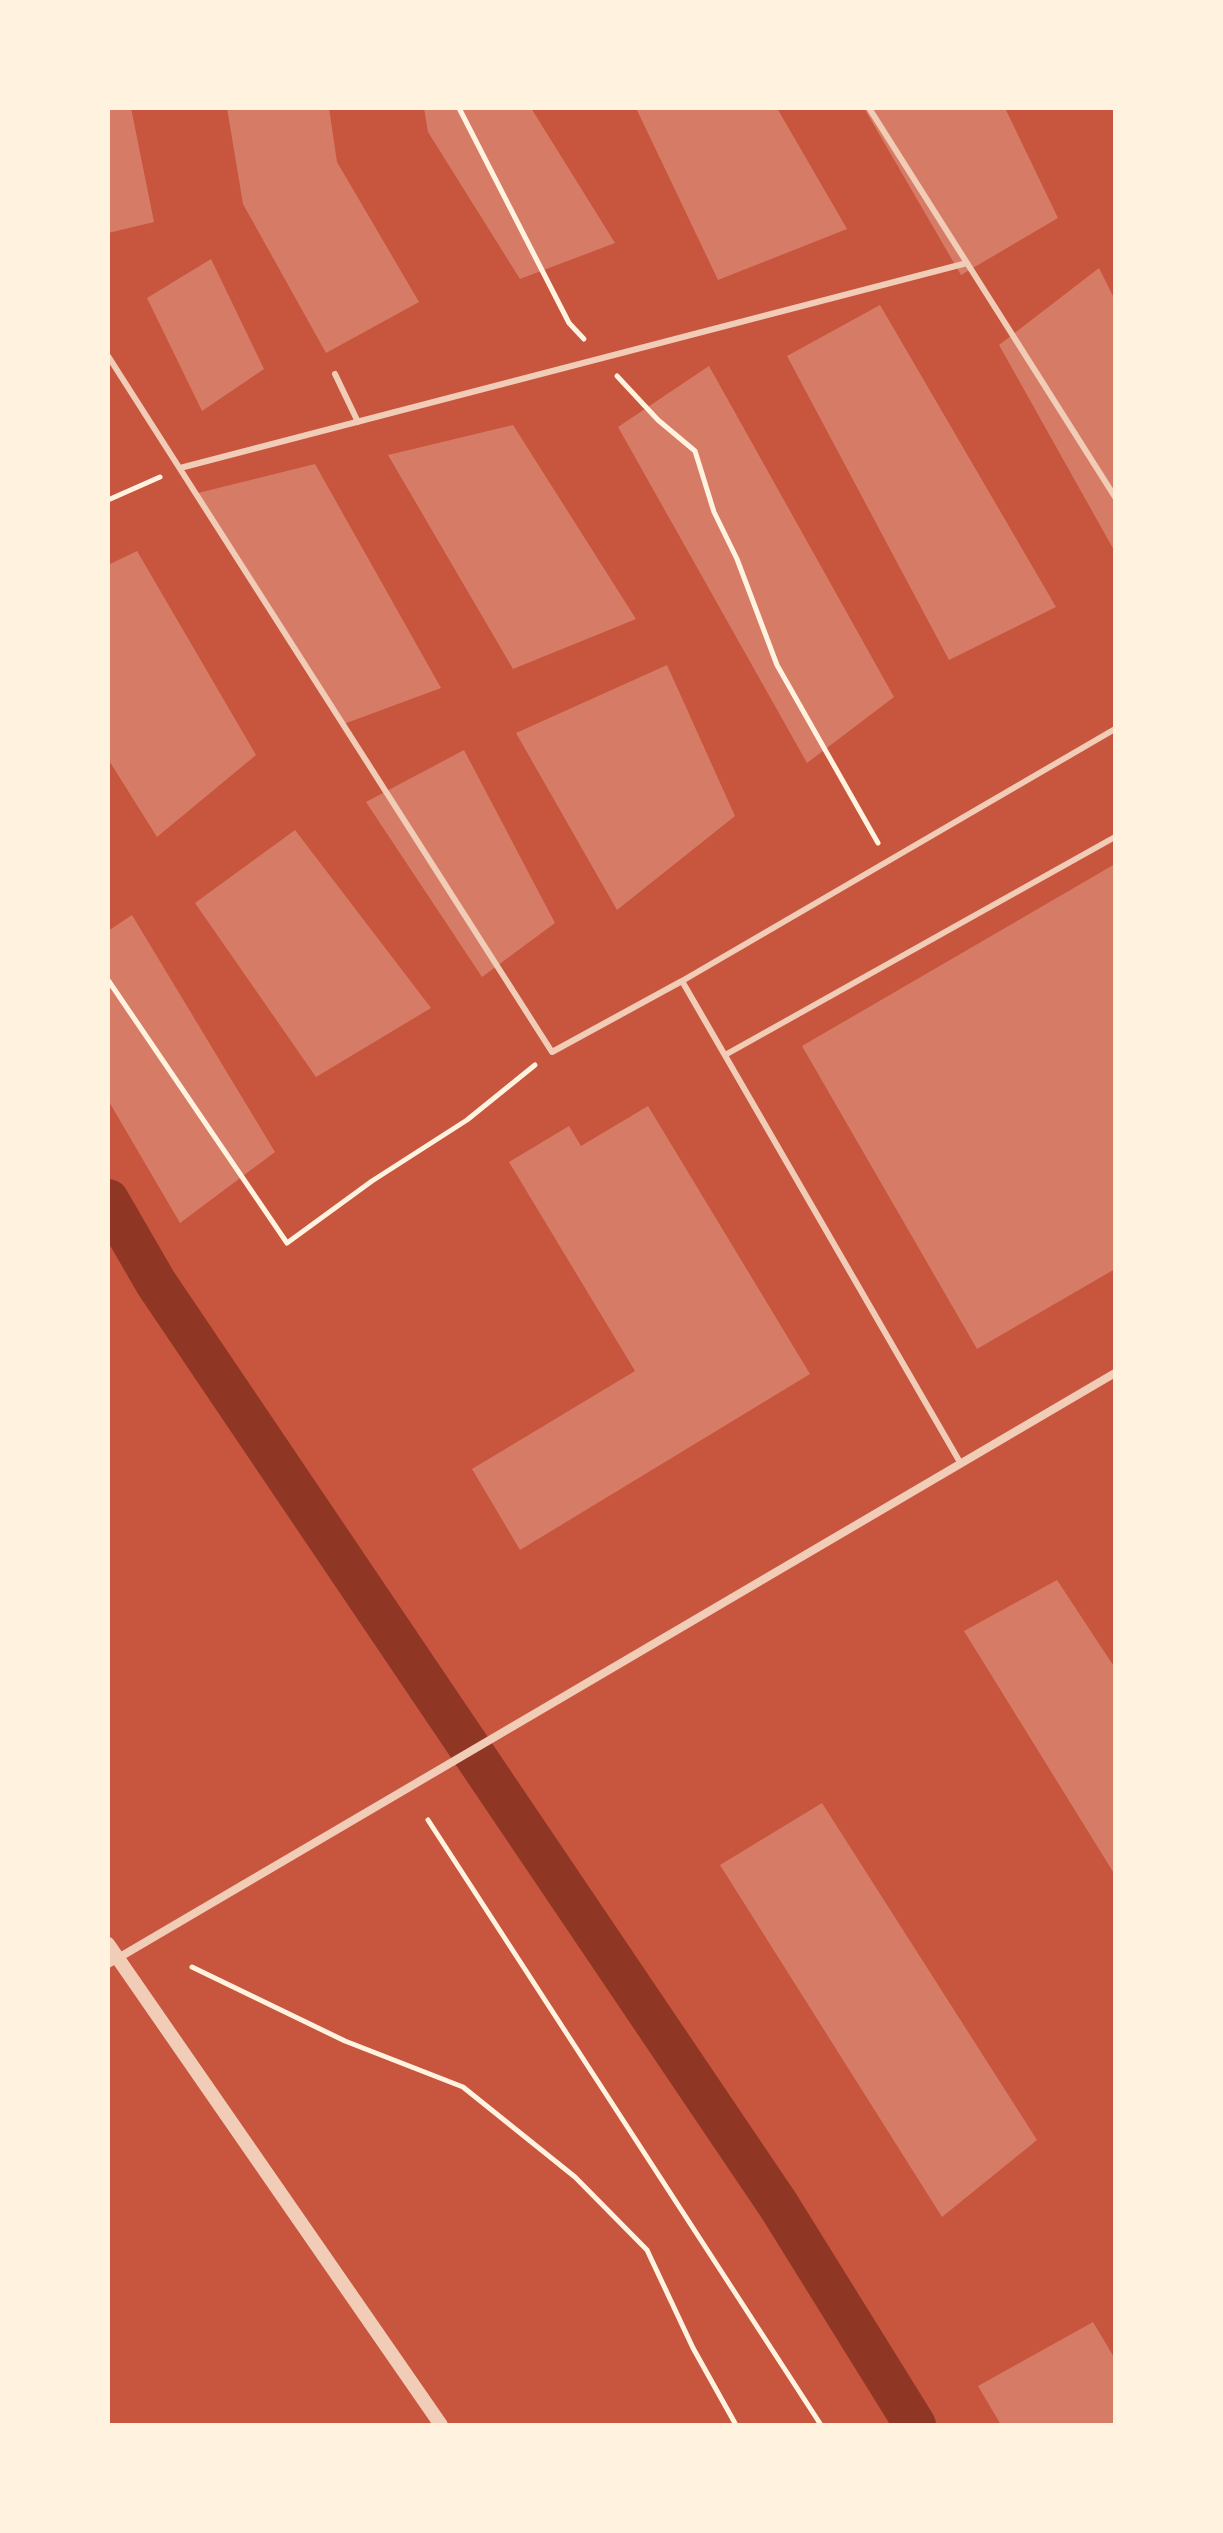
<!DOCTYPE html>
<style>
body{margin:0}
#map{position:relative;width:1223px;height:2533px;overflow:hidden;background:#c8553d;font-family:Raleway,sans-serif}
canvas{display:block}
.frame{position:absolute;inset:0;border:110px solid #fff3e0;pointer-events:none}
</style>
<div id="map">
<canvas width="1223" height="2533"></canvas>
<div class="frame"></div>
</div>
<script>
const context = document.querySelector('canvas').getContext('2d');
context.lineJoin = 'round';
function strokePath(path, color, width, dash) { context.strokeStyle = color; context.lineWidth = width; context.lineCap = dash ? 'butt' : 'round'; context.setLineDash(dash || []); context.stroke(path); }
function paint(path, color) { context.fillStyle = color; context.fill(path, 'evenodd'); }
const canal = new Path2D(`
 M108,1200L156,1283L779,2206L915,2425`);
const building = new Path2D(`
 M108,108H131L154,222L108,233Z
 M227,108H329L337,162L419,302L326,353L243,204Z
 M424,108H531L615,243L520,279L428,132Z
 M636,108H777L847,229L718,280Z
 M864,108H1005L1058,218L961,275Z
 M211,259L264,369L202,411L147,298Z
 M1099,268L1115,300V552L999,345Z
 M880,305L1056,607L949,660L787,356Z
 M709,366L894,697L807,763L618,427Z
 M513,425L636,619L513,669L388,455Z
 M315,464L441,688L341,725L194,494Z
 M137,551L256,755L157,837L108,759V565Z
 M667,665L735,816L617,910L516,733Z
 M464,750L555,923L482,977L366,802Z
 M295,830L431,1008L316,1077L195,903Z
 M1115,864V1269L977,1349L802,1046Z
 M132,915L275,1152L180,1223L108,1100V931Z
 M648,1106L810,1374L520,1550L472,1469L635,1371L509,1162L569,1126L581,1146Z
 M1057,1580L1115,1668V1875L964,1631Z
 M822,1803L1037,2140L942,2217L720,1865Z
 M1093,2322L1115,2359V2425H1001L978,2386Z`);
const path = new Path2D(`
 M459,108L569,323L584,339
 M617,376L658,420L695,451L714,512L737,559L777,665L878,843
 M108,500L160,477
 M108,980L287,1243L372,1181L467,1120L535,1065
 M428,1820L821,2425
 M192,1967L345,2041L463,2087L575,2177L647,2250L693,2348L736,2425`);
const service = new Path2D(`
 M869,108L1115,497
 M108,356L552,1052L682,981
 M335,374L358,422
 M180,468L967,263
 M725,1055L1115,837
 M961,1464L682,981L1115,729`);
const minor = new Path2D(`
 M108,1964L1115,1373`);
const tertiary = new Path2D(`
 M108,1944L441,2425`);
strokePath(canal, '#8f3625', 42);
paint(building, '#d67c66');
strokePath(path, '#fff3e0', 5);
strokePath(service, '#f1ccb7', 6);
strokePath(minor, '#f1ccb7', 8);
strokePath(tertiary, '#f1ccb7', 14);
</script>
